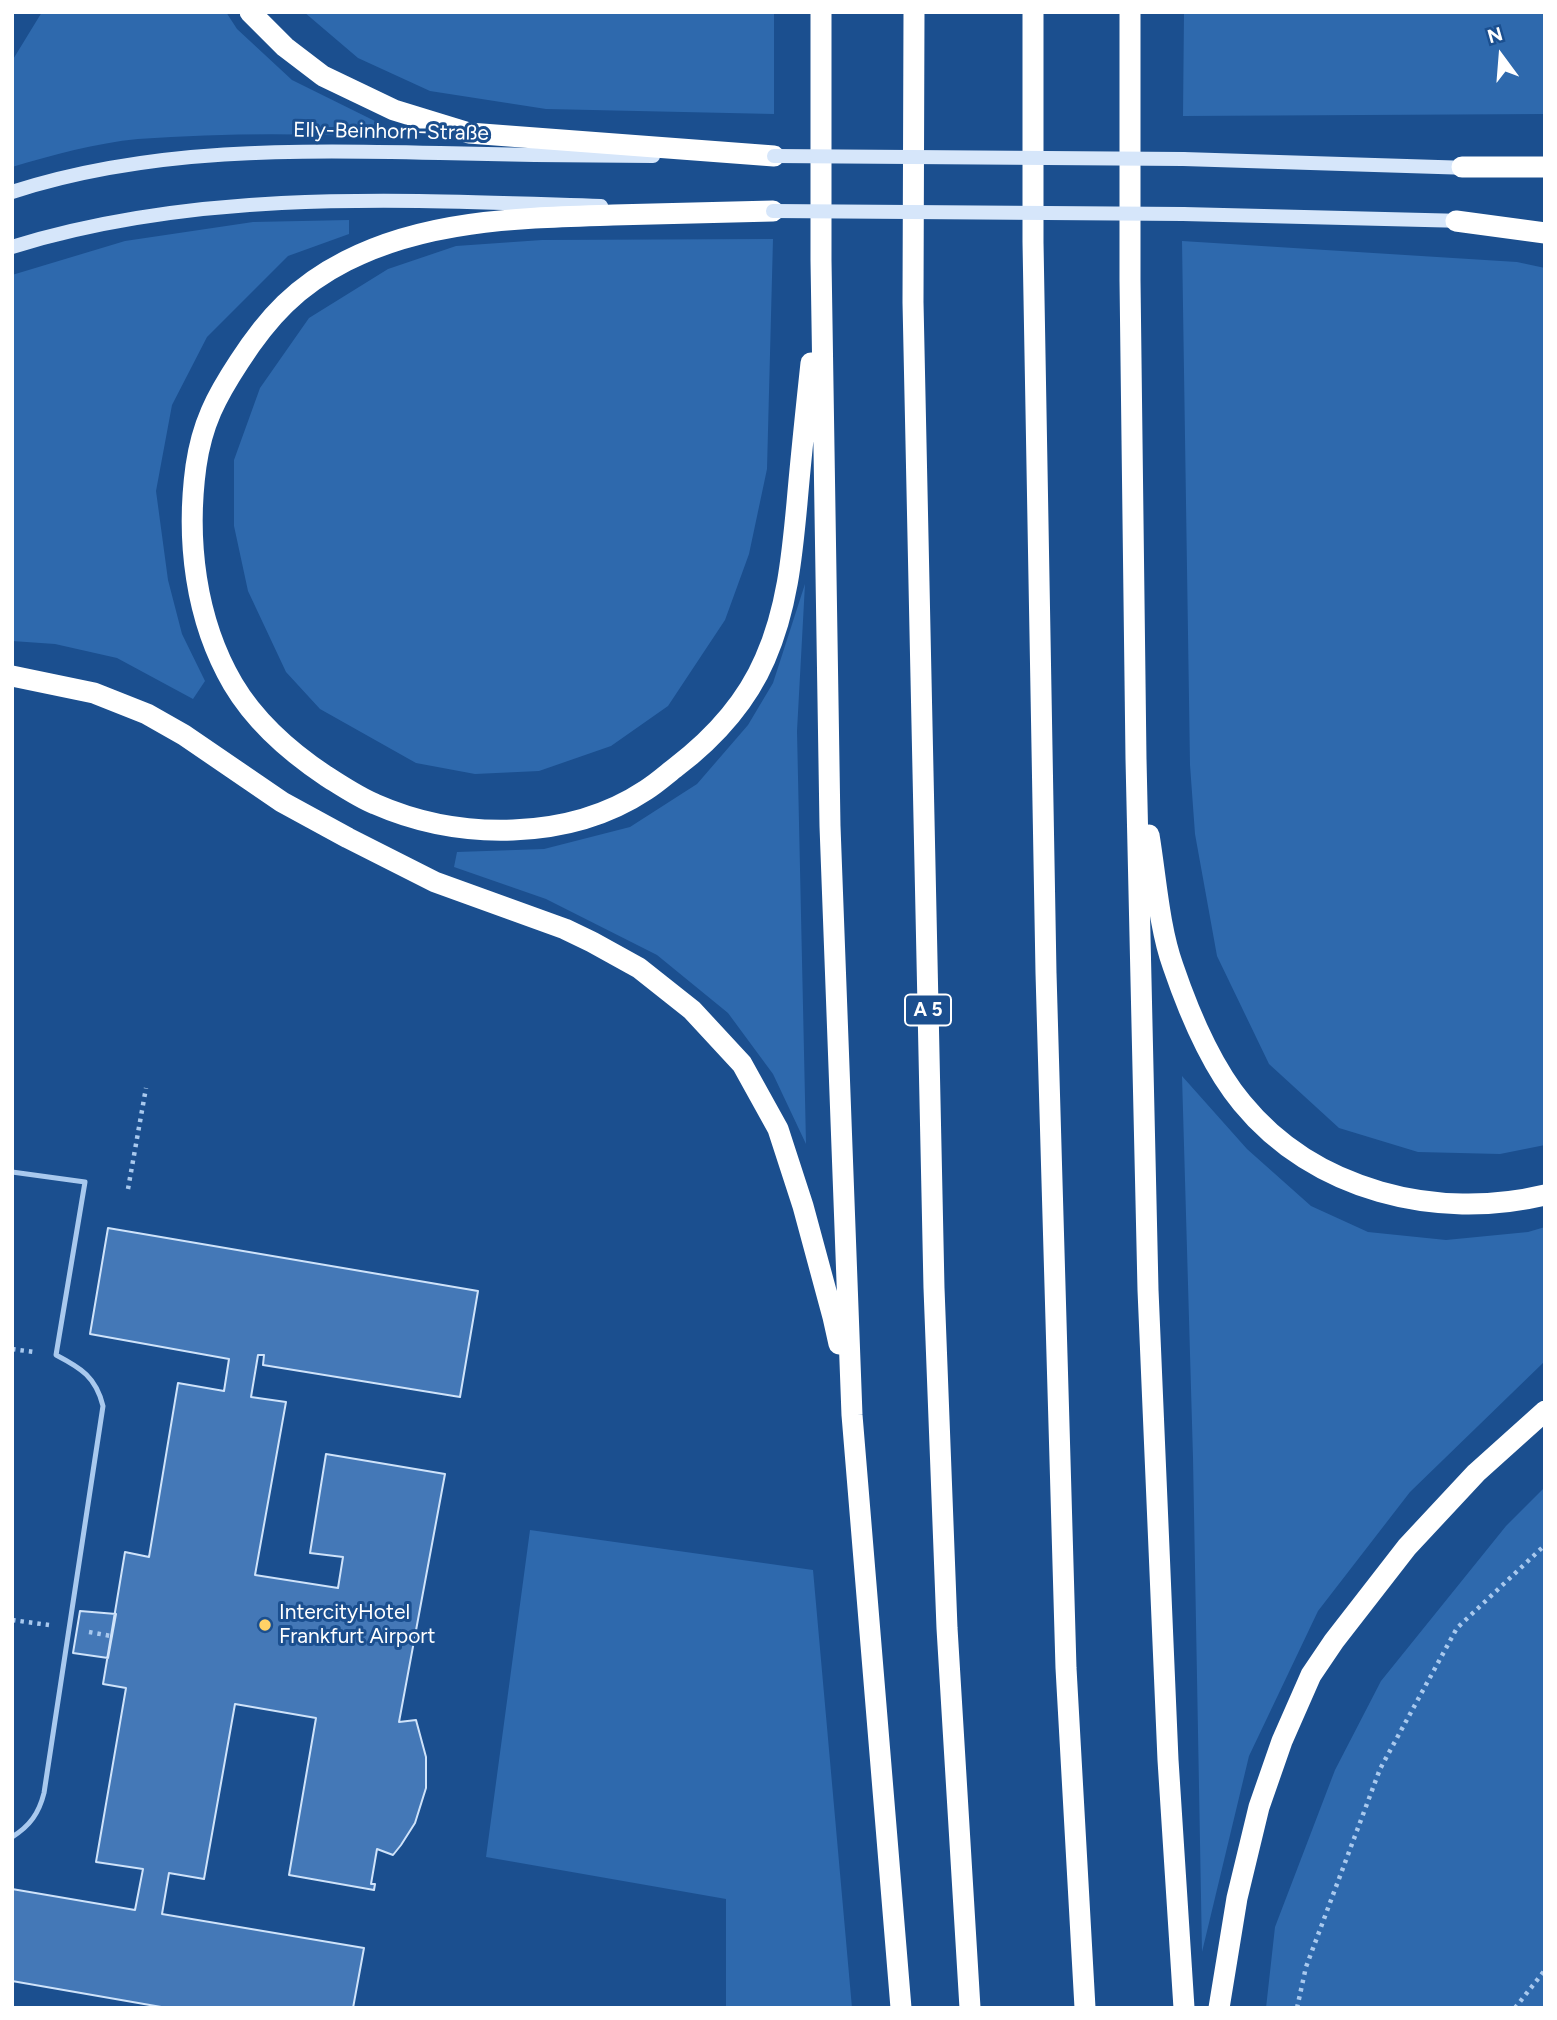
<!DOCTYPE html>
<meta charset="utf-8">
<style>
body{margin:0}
#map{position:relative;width:1557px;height:2020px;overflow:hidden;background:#1b4f8f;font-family:Figtree,sans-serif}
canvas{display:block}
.frame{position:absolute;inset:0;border:14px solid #fff;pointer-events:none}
.north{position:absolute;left:1466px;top:21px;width:70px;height:70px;-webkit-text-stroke:5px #1b4f8f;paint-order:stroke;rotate:344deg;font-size:19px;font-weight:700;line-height:28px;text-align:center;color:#fff}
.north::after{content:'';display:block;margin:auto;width:24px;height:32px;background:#fff;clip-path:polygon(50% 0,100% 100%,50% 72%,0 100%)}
</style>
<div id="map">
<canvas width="1557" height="2020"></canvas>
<div class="frame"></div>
<div class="north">N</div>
</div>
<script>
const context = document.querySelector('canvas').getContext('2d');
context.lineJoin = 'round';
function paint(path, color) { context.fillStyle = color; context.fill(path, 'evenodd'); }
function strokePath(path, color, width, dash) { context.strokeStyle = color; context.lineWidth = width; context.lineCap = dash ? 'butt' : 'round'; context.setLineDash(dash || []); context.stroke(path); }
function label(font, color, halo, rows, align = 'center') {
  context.font = font + ' Figtree,sans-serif'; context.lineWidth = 6; context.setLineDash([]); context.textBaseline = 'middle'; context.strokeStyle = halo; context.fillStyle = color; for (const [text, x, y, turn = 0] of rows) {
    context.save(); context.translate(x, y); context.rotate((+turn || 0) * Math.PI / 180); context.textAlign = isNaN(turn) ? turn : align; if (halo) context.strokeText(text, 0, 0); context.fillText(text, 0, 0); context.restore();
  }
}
const green = new Path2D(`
 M42,12H226L237,29L292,80L383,125L380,137C300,133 219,133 138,139C96,143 52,155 12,167V61Z
 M304,12H774V114L546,109L430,91L358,58Z
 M1184,12H1545V114L1183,116Z
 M349,220V234L288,256L207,337L172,405L156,491L168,580L182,634L205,681L193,699L117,658L55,644L12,641V275L125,241L253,222Z
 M773,239L767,469L749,554L725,620L668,706L611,746L539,771L475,774L416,763L320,709L286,672L248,591L234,526V460L260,388L309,318L388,269L456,246L542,240Z
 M1182,241L1517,262L1545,268V1145L1500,1154L1418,1152L1339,1128L1269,1064L1217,956L1195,834L1190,765Z
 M805,584L797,731L806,1144L773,1074L728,1013L657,955L546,899L454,867L457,852L544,849L630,827L697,784L748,725L773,683Z
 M1182,1076L1247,1149L1311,1206L1368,1232L1446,1240L1528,1232L1545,1227V1361L1410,1492L1318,1611L1249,1756L1202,1952L1193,1458Z
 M1545,1487V2008H1266L1275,1927L1335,1770L1381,1681L1506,1526Z
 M530,1530L813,1570L852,2008H726V1899L486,1857Z`);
const building = new Path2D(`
 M108,1228L478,1291L460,1397L263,1365L264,1355H258L251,1397L286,1402L255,1575L338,1588L343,1557L310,1553L326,1454L445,1474L399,1722L416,1720L426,1757V1788L415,1823L401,1845L393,1855L377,1849L371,1884H375L374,1890L289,1875L316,1718L235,1704L204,1879L169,1873L162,1914L364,1948L353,2008H167L12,1981V1889L135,1910L143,1869L96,1862L126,1688L103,1684L125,1552L149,1557L178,1383L224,1391L229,1359L90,1334Z
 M80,1611L116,1614L108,1658L73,1653Z`);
const path = new Path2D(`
 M128,1189L146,1088
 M12,1349L34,1352
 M12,1620L49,1625
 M89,1632L111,1636
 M1297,2008L1306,1967L1380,1769L1457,1628L1545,1545
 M1515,2008L1545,1970`);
const lane = new Path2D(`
 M12,1172L85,1182L56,1355C81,1368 96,1377 103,1406L44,1793C39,1813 30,1826 12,1837`);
const secondary = new Path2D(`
 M1183,159L1470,168
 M12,192C151,147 296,150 440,153C511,155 582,156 653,156
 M1183,214L1465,221
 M12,247C203,188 404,200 601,206`);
const highway = new Path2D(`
 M250,12L285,47L323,76L394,110L469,133L774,156
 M821,12V260L830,826L852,1415L901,2008
 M914,12L913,302L934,1288L947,1628L970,2008
 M1033,12V242L1046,973L1066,1668L1085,2008
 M1130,12V280L1136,759L1148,1290L1168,1760L1184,2008
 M1462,167H1545
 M773,211C720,212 666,214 613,215C523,218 428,219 346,261C297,286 268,317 239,362C216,397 202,424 196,466C186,539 195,619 233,684C255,721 290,752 326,776C342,786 358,797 375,804C459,841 569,841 646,790C657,783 667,774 676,767C714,738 746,703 765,659C787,609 792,557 797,503C801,456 806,410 811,363
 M1456,221L1545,233
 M12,676L94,693L147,714L184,735L282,802L348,838L435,882L565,929L592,942L639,968L692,1010L742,1064L778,1129L803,1206L833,1317L839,1344
 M1149,835C1156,877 1159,927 1173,966C1188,1010 1212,1067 1242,1103C1314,1191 1437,1221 1545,1195
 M1219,2008L1237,1898L1259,1807L1282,1741L1311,1675L1334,1641L1407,1547L1476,1473L1545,1411`);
const secondaryBridge = new Path2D(`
 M774,156L1183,159
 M773,211L1183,214`);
const markers = [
 [265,1625,7,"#ffd166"]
];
const shields = [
 [928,1010,46]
];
const shieldNames = [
 ["A 5",928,1010]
];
const streetNames = [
 ["Elly-Beinhorn-Straße",391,132,1]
];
const poiNames = [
 ["IntercityHotel",279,1613],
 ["Frankfurt Airport",279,1637]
];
paint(green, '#2e69ad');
paint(building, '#4478b7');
strokePath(building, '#cfe3fa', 2);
strokePath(path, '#a9c9ee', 4.5, [3.5, 5]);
strokePath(lane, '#a9c9ee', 5);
strokePath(secondary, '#d6e6fa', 14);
strokePath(highway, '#fff', 21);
strokePath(secondaryBridge, '#d6e6fa', 14);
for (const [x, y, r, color] of markers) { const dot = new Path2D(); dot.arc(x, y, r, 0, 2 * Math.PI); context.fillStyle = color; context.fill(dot); strokePath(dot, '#1b4f8f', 2.5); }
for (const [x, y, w] of shields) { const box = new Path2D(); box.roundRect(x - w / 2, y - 15.5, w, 31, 5); context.fillStyle = '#1b4f8f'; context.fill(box); strokePath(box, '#fff', 2); }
label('bold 19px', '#fff', null, shieldNames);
label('21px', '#fff', '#1b4f8f', streetNames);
label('21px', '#fff', '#1b4f8f', poiNames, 'left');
</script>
